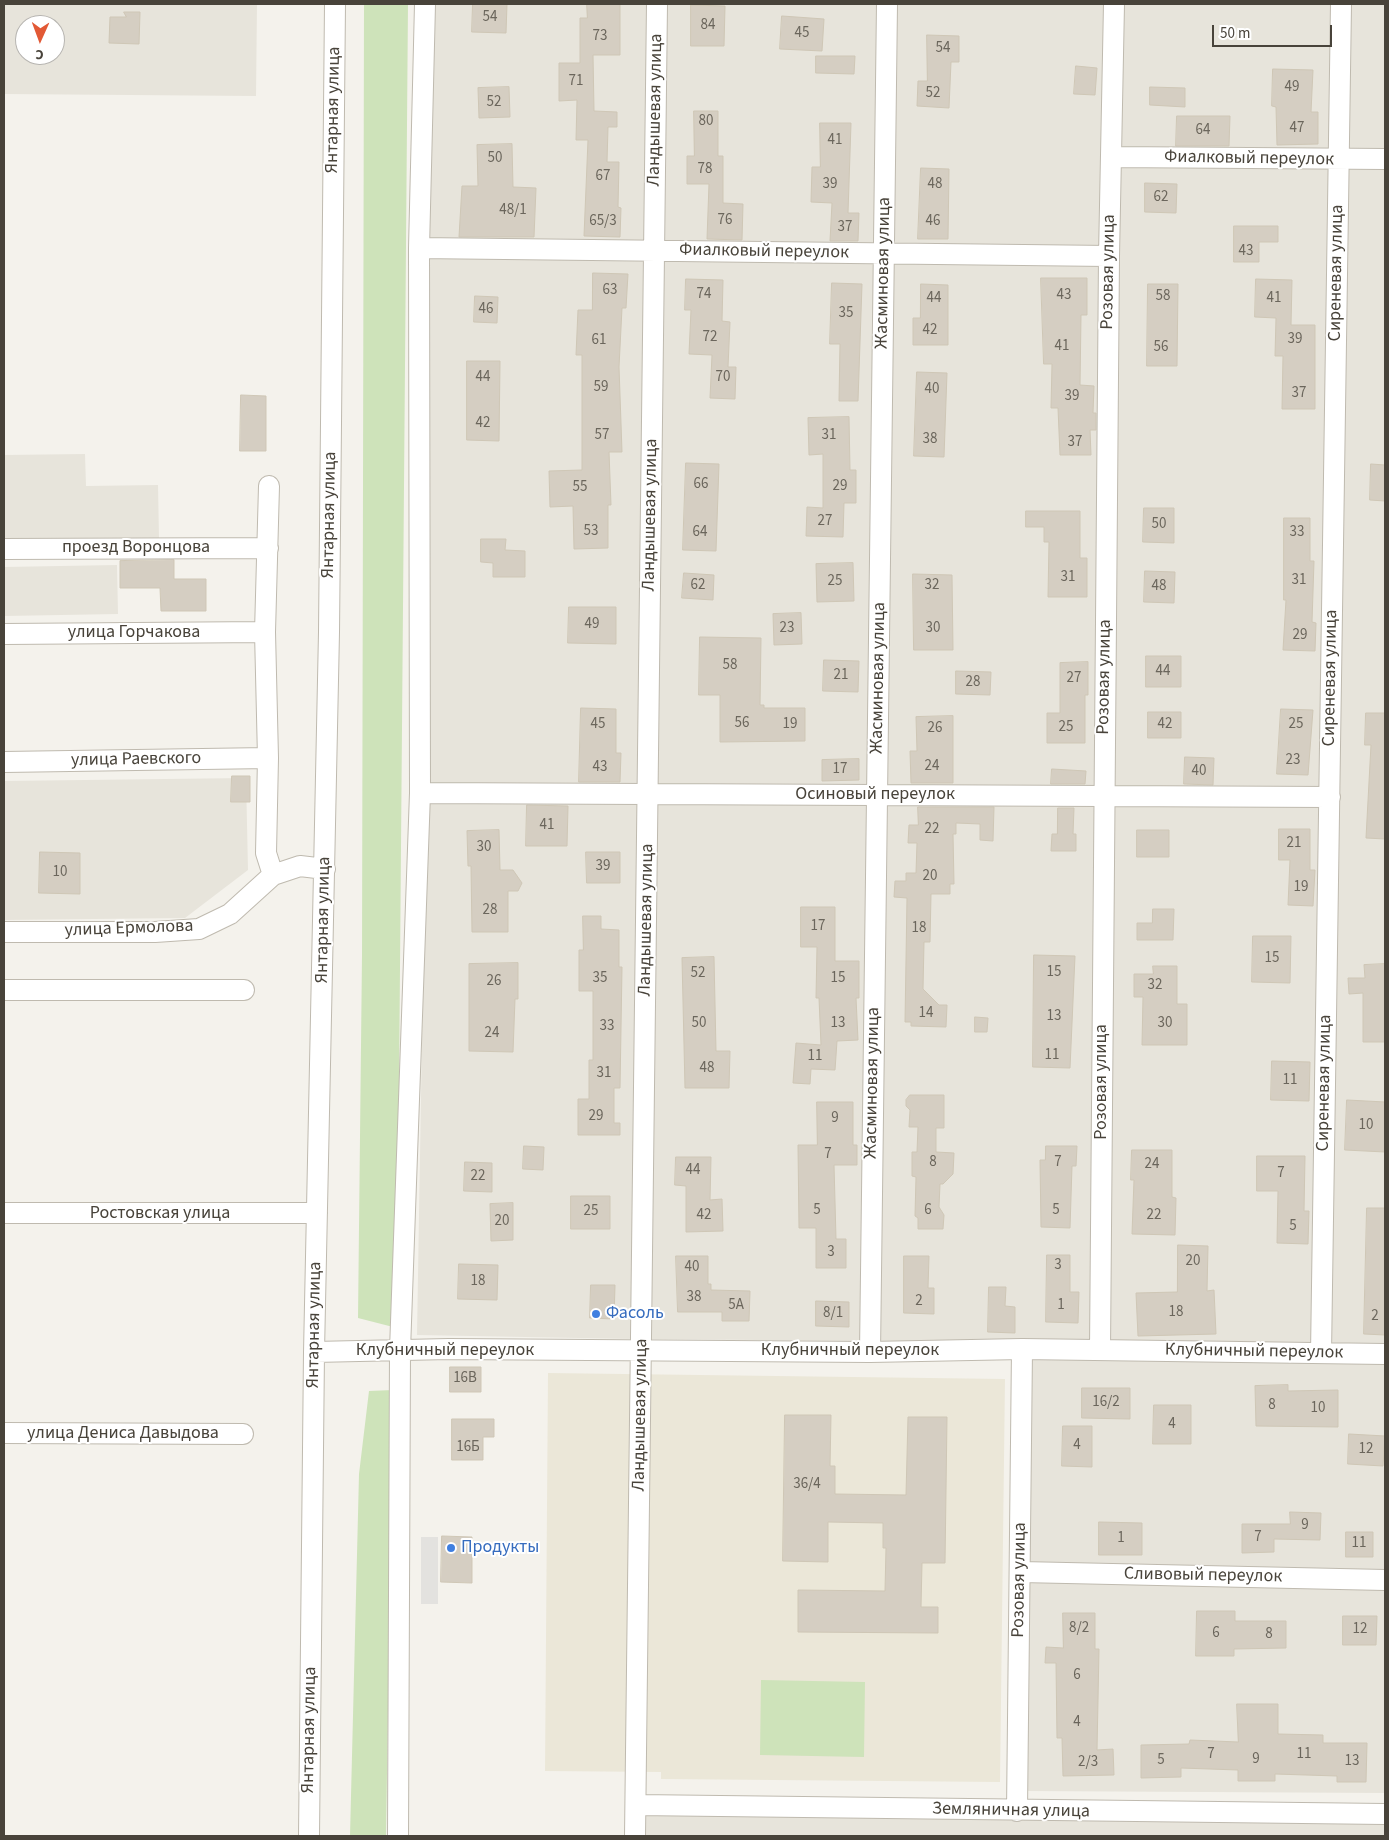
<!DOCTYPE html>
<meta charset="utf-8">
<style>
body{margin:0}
#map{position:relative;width:1389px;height:1840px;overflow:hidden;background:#f4f2ec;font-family:"Source Sans 3",sans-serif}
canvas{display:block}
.frame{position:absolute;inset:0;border:5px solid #48433a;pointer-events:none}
.north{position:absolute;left:15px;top:15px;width:50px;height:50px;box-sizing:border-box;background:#fff;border:1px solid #b6b4b0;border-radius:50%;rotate:182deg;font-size:14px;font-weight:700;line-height:20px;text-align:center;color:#48433a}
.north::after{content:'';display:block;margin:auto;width:18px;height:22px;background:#e25935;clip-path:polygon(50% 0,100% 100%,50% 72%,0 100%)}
.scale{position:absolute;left:1212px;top:25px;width:120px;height:22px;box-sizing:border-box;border:2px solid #48433a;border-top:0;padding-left:6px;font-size:15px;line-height:18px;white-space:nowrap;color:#48433a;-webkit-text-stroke:4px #fff;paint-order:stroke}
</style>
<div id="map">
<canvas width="1389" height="1840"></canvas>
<div class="frame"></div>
<div class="north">С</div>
<div class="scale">50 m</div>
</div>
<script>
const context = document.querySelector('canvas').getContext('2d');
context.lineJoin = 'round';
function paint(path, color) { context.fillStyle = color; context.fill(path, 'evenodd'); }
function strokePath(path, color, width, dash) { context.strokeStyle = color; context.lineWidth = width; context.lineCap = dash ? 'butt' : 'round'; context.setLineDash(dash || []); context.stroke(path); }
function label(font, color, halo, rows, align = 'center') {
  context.font = font + ' "Source Sans 3",sans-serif'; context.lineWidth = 4; context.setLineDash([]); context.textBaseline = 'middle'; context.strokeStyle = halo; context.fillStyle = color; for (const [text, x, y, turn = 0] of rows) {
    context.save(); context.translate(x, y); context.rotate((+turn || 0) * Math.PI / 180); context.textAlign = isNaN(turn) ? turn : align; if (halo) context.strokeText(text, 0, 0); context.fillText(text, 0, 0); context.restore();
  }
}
const residential = new Path2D(`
 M4,4H257L256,96L4,94ZM25,25H55V55H25Z
 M430,4H651L648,244L426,241Z
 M664,4H880L877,249L661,247Z
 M891,4H1108L1105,251L888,248Z
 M1120,4H1336L1334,154L1119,151Z
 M1345,4H1385V153L1343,154Z
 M1120,166L1334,169L1323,792L1109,791Z
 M1385,166V1346H1330L1342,167Z
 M425,253L650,256L642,788L422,785Z
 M658,255L877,258L870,792L652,789Z
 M889,260L1106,263L1099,795L881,792Z
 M85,454L86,486L158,485L159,538L4,539V455Z
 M117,565L118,614L4,616V567Z
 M246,778L248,870L185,918L4,920V781Z
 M426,798L642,801L633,1339L417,1335Z
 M654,800L869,802L865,1341L649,1339Z
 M880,801L1097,805L1094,1342L880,1341Z
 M1110,803L1321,805L1315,1345L1105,1342Z
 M1029,1355L1385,1362V1574L1029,1565Z
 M1028,1580L1385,1585V1793L1024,1791Z
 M644,1803L1385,1810V1836H643Z`);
const education = new Path2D(`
 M548,1373L1005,1379L1000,1782L661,1779V1772L545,1771Z`);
const green = new Path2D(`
 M364,4H408L397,1328L358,1318L362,955Z
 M393,1390L386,1836H350L359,1474L369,1391Z
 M761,1680L865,1682L864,1757L760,1755Z`);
const parking = new Path2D(`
 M421,1537H438V1604H421Z`);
const building = new Path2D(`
 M473,4H507L506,33L472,32Z
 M587,4H620V55H593L594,111L617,112V127H608L607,162H619L618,207L621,208L620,237L584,236L588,140H576L577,100L559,101V63H580V18H587Z
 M691,5L725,6L724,46H691Z
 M124,12H140L139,44L109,43L110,17H126Z
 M782,16L824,19L822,51L780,49Z
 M927,35L959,36V62H951L949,108L917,106L918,81H927Z
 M816,56H855L854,74L816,73Z
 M1076,66L1097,68L1095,95L1074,94Z
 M1273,69L1313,70L1311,112H1318V144L1277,145L1276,107L1272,106Z
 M509,87L510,117L479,118L478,88Z
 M1150,87L1185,88V107L1150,105Z
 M694,111H718V156H723V203L743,204L742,240L707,239L709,184H687V156H694Z
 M1177,116H1230L1229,146H1176Z
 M820,123H851L848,213H859L858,241H830L832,203L811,202L812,167H820Z
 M512,144L513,187L536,188L534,237H459L462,186H478L477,145Z
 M921,168L949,169L948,239H918Z
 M1145,183L1177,184L1176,213L1145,212Z
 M1234,226H1278V242H1259V262H1234Z
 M593,273L628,274L626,308H622L619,367L622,452H609L611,505H608V548L574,549L573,506L550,507L549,471L582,470V355H576L578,310H592Z
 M1041,278H1087V315H1081L1080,385L1094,386L1093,413H1096V430H1090L1091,455H1060L1058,408H1051L1052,364H1044Z
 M686,279L723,280L722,321L730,322L728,367H736L735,399L710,398L712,355L689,354L691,310H685Z
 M1256,279L1292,280L1291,325H1315V409H1282L1283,356H1275L1276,318L1255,317Z
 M832,283L862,284L858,401H839L840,344H830Z
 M921,284L948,285V345H913V318H920Z
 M1148,284H1178L1177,366H1147Z
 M475,296L498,297L497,323L474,322Z
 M467,361H500L499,441L467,440Z
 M917,372L947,373L944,457L914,456Z
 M241,395L266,396V451H240Z
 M849,417L850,470H856V503H844L843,537L806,536L807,507L823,508V454L809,455L808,418Z
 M686,463L719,464L716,551L683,550Z
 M1371,464L1385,465V501L1370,500Z
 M1144,508H1174V543L1143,542Z
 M1026,511H1080V558H1087V597H1048L1049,542H1044V527H1026Z
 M1284,518H1310V561H1314L1312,622L1316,623L1315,651L1283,650L1286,600H1284Z
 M481,539H506L505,550L525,551V577H493V563L481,562Z
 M174,560V579H206V611H161L160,588H120V561Z
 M853,563L854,601L817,602L816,564Z
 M1145,571L1175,572L1174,603L1144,602Z
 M684,573L714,575L713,600L682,598Z
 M913,574L952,575L953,650H914Z
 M569,607H616V644L568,643Z
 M801,613L802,644L774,645L773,614Z
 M700,637L761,638L760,705H764V708H805V741L720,742V695H699Z
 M1146,656H1181V687H1146Z
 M824,660L859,661L858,692L823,691Z
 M1088,662V695H1085V743H1047V713H1060V663Z
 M956,671L991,672L990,695L956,694Z
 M581,708L616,709V753H621L620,782H579Z
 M1281,709L1313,710L1308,775L1277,774Z
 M1148,712H1181V738H1148Z
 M1366,713H1385V839L1366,838L1371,745H1365Z
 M953,716V783H911L910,751H917L916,717Z
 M1185,757L1214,758L1213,785L1184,784Z
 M859,759V780L822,781V760Z
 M1052,769L1086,771L1085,784H1051Z
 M232,776H250V802H231Z
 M527,805L568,806L567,846H526Z
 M918,807H994L993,841L980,840V824L956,823V834H953L954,884H950V894H931L930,942H924L923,989L939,1005H947L946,1027L911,1026V1022H905L907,898L894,897L895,881H906V873H916L917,843H908L909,825H918Z
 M1058,808H1074L1073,834H1076V851H1051L1052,834H1057Z
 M1279,829H1310V870H1315L1313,906L1288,905L1290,860H1279Z
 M499,830L500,870H513L522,883L518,891H508V932H472L471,866H468L467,831Z
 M1137,830H1169V857H1137Z
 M40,852L80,853V894L39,893Z
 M586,852H620V883H587Z
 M801,907H835V961H859V998H856L858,1040L837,1041L835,1070L811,1069L810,1084L793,1083L796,1043L821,1045L819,998H816L817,947H801Z
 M1153,909H1174L1173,940H1137V923H1152Z
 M583,916H601V929L619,930V967H622L620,1088H614V1123H620V1135H578V1099H589V1060H593V991H579V950H583Z
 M1253,936H1291L1290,983L1252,982Z
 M1034,955L1075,956L1070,1068L1033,1067Z
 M714,957L716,1051H730L729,1088H685L682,958Z
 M518,963V999H515L513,1052L469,1051V964Z
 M1385,964V1042H1363V993L1349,994L1348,978H1365L1364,965Z
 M1153,966H1177V1004H1187V1045H1142L1143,997H1134V974H1153Z
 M975,1017L988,1018L987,1032H975Z
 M1272,1061L1310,1062L1309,1101L1271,1100Z
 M910,1095H944V1128H936V1152L954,1153L953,1174L943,1184H940L939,1207L944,1215L943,1229H918V1218L915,1216L916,1177L912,1176V1152H917L918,1127H909L910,1110L906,1106V1100Z
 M1347,1100L1385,1102V1152L1345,1150Z
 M817,1102H853V1145H857V1165H834L836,1239H846V1268H816V1228H799L798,1145H817Z
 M524,1146L544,1147L543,1170L523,1169Z
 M1046,1146H1077L1076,1166H1072L1070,1228L1041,1227L1040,1160H1045Z
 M1132,1150H1172V1197L1176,1198L1175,1235L1132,1234L1134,1180H1131Z
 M1257,1156H1305L1304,1211H1309L1308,1244L1277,1243L1278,1191H1257Z
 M676,1157H711L710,1200L722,1199L723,1231L686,1232V1186L675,1185Z
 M465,1162L492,1163V1192L464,1191Z
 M571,1196H610V1229H571Z
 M513,1203V1240L491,1241L490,1204Z
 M1367,1208H1385V1335L1364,1334Z
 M1178,1245L1208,1246L1207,1291L1214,1290L1216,1334L1138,1336L1136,1293L1177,1292Z
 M1047,1255H1070V1292H1079L1078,1323L1046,1322Z
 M676,1256H708V1284H711V1290L750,1291L749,1321H722V1312H678Z
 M904,1256H929L928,1288H934V1314L904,1313Z
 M459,1264L498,1265L497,1300L458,1299Z
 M591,1285H615L614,1319L590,1318Z
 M989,1287H1006L1005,1306L1015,1307V1333L988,1332Z
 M816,1301L849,1302V1327L816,1326Z
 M450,1367H481V1392H450Z
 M1288,1385V1391L1338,1390V1427L1256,1426L1255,1386Z
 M1082,1388H1130V1419L1082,1418Z
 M1154,1405H1191V1444H1153Z
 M785,1415H831L830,1466H835V1494L906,1495L908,1417H947L945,1563H922L921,1607H938V1633L798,1632V1590L885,1591L886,1548H883V1523L828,1522V1562L783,1561Z
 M452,1419H494V1437H483V1460H452Z
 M1063,1426H1092V1467L1062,1466Z
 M1349,1434L1385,1436L1383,1466L1348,1464Z
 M1290,1512L1321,1513L1320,1540L1274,1539V1552L1242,1553V1524H1290Z
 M1099,1522L1142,1523V1555H1099Z
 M1346,1532H1373V1557H1346Z
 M442,1536L472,1537V1583L441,1582Z
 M1197,1611H1235V1621H1286V1648L1234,1649V1656H1196Z
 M1063,1613H1095V1649H1099L1097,1750L1113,1749L1114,1775L1063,1776L1062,1738H1057L1056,1663H1045L1046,1647L1063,1648Z
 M1343,1616H1377L1376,1645H1343Z
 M1237,1704H1278V1734L1323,1735V1743H1367L1366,1782H1337V1776L1275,1774V1781H1238V1770L1181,1768V1777L1141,1778V1745L1189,1744L1190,1740L1238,1742Z`);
const minor = new Path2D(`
 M1113,157L1385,159
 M419,248L1109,256
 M269,486L265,632L268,758L266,853L273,875
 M4,549L268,548
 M4,634L265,632
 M4,762L268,758
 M420,793L1330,797
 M4,932H155L199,929L230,914L273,875L300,866L325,869
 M4,990H244
 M4,1213H317
 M1100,1350L1109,256L1114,4
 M314,1352L449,1349L870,1352L1022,1349L1385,1354
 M870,1352L887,4
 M1321,1353L1341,4
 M4,1433L243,1434
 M1021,1572L1385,1580
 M637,1805L1385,1814
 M1017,1811L1022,1349
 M309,1836L314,1352L329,632L335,4
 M398,1836L400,1350L420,793L419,248L425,4
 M635,1836L657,4`);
const markers = [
 [596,1314,5,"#3f7fe0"],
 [451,1548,5,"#3f7fe0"]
];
const numberNames = [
 ["54",490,18],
 ["84",708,26],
 ["45",802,34],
 ["73",600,37],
 ["54",943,49],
 ["71",576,82],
 ["49",1292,88],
 ["52",933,94],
 ["52",494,103],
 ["80",706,122],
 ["47",1297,129],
 ["64",1203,131],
 ["41",835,141],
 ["50",495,159],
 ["78",705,170],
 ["67",603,177],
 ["39",830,185],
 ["48",935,185],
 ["62",1161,198],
 ["48/1",513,211],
 ["76",725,221],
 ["65/3",603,222],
 ["46",933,222],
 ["37",845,228],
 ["43",1246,252],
 ["63",610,291],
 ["74",704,295],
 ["43",1064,296],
 ["58",1163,297],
 ["44",934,299],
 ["41",1274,299],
 ["46",486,310],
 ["35",846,314],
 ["42",930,331],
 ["72",710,338],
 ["39",1295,340],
 ["61",599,341],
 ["41",1062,347],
 ["56",1161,348],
 ["44",483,378],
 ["70",723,378],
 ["59",601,388],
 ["40",932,390],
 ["37",1299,394],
 ["39",1072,397],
 ["42",483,424],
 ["57",602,436],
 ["31",829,436],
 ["38",930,440],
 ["37",1075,443],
 ["66",701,485],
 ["29",840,487],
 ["55",580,488],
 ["27",825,522],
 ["50",1159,525],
 ["53",591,532],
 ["64",700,533],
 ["33",1297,533],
 ["31",1068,578],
 ["31",1299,581],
 ["25",835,582],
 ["62",698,586],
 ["32",932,586],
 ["48",1159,587],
 ["49",592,625],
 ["23",787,629],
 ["30",933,629],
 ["29",1300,636],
 ["58",730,666],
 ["44",1163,672],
 ["21",841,676],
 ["27",1074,679],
 ["28",973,683],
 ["56",742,724],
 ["45",598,725],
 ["19",790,725],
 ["42",1165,725],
 ["25",1296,725],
 ["25",1066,728],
 ["26",935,729],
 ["23",1293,761],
 ["24",932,767],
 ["43",600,768],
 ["17",840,770],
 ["40",1199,772],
 ["41",547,826],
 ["22",932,830],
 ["21",1294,844],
 ["30",484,848],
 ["39",603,867],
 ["10",60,873],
 ["20",930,877],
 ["19",1301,888],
 ["28",490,911],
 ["17",818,927],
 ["18",919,929],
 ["15",1272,959],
 ["15",1054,973],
 ["52",698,974],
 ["35",600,979],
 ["15",838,979],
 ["26",494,982],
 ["32",1155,986],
 ["14",926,1014],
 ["13",1054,1017],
 ["50",699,1024],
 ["13",838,1024],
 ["30",1165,1024],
 ["33",607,1027],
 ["24",492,1034],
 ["11",1052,1056],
 ["11",815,1057],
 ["48",707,1069],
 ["31",604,1074],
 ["11",1290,1081],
 ["29",596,1117],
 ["9",835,1119],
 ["10",1366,1126],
 ["7",828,1155],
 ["8",933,1163],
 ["7",1058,1163],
 ["24",1152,1165],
 ["44",693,1171],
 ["7",1281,1174],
 ["22",478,1177],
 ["5",817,1211],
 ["6",928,1211],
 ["5",1056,1211],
 ["25",591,1212],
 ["42",704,1216],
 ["22",1154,1216],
 ["20",502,1222],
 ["5",1293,1227],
 ["3",831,1253],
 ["20",1193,1262],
 ["3",1058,1266],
 ["40",692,1268],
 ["18",478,1282],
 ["38",694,1298],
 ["2",919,1302],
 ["5А",736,1306],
 ["1",1061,1306],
 ["18",1176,1313],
 ["8/1",833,1314],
 ["2",1375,1317],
 ["16В",465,1379],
 ["16/2",1106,1403],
 ["8",1272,1406],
 ["10",1318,1409],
 ["4",1172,1425],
 ["4",1077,1446],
 ["16Б",468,1448],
 ["12",1366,1450],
 ["36/4",807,1485],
 ["9",1305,1526],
 ["7",1258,1538],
 ["1",1121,1539],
 ["11",1359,1544],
 ["8/2",1079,1629],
 ["12",1360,1630],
 ["6",1216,1634],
 ["8",1269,1635],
 ["6",1077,1676],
 ["4",1077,1723],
 ["7",1211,1755],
 ["11",1304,1755],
 ["9",1256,1760],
 ["5",1161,1761],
 ["13",1352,1762],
 ["2/3",1088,1763]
];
const streetNames = [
 ["Янтарная улица",334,110,-89],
 ["Ландышевая улица",656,110,-89],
 ["Фиалковый переулок",1249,159,1],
 ["Фиалковый переулок",764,252,1],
 ["Розовая улица",1109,272,-89],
 ["Жасминовая улица",884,273,-89],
 ["Сиреневая улица",1337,273,-89],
 ["Янтарная улица",330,515,-89],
 ["Ландышевая улица",651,515,-89],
 ["проезд Воронцова",136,548],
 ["улица Горчакова",134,633],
 ["Розовая улица",1105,677,-89],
 ["Жасминовая улица",879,678,-89],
 ["Сиреневая улица",1331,678,-89],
 ["улица Раевского",136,760,-1],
 ["Осиновый переулок",875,795],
 ["Янтарная улица",324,920,-89],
 ["Ландышевая улица",647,920,-89],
 ["улица Ермолова",129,929,-2],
 ["Розовая улица",1102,1082,-90],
 ["Жасминовая улица",873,1083,-89],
 ["Сиреневая улица",1325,1083,-89],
 ["Ростовская улица",160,1214],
 ["Янтарная улица",315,1325,-89],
 ["Клубничный переулок",445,1351],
 ["Клубничный переулок",850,1351],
 ["Клубничный переулок",1254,1352,1],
 ["Ландышевая улица",641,1415,-89],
 ["улица Дениса Давыдова",123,1434],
 ["Сливовый переулок",1203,1576,1],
 ["Розовая улица",1020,1580,-89],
 ["Янтарная улица",310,1730,-89],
 ["Земляничная улица",1011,1811,1]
];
const shopNames = [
 ["Фасоль",606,1314],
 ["Продукты",461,1548]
];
paint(residential, '#e7e4db');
paint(education, '#ebe7d8');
paint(green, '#cee3ba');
paint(parking, '#e3e2df');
paint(building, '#d5cec2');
strokePath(building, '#cfc7b6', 1);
strokePath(minor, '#bfbaaf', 22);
strokePath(minor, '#fff', 20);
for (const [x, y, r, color] of markers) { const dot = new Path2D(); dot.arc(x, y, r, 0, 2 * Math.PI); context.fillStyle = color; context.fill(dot); strokePath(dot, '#fff', 2); }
label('15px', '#6b665c', null, numberNames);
label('18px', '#48433a', '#fff', streetNames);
label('18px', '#366cbe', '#fff', shopNames, 'left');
</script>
